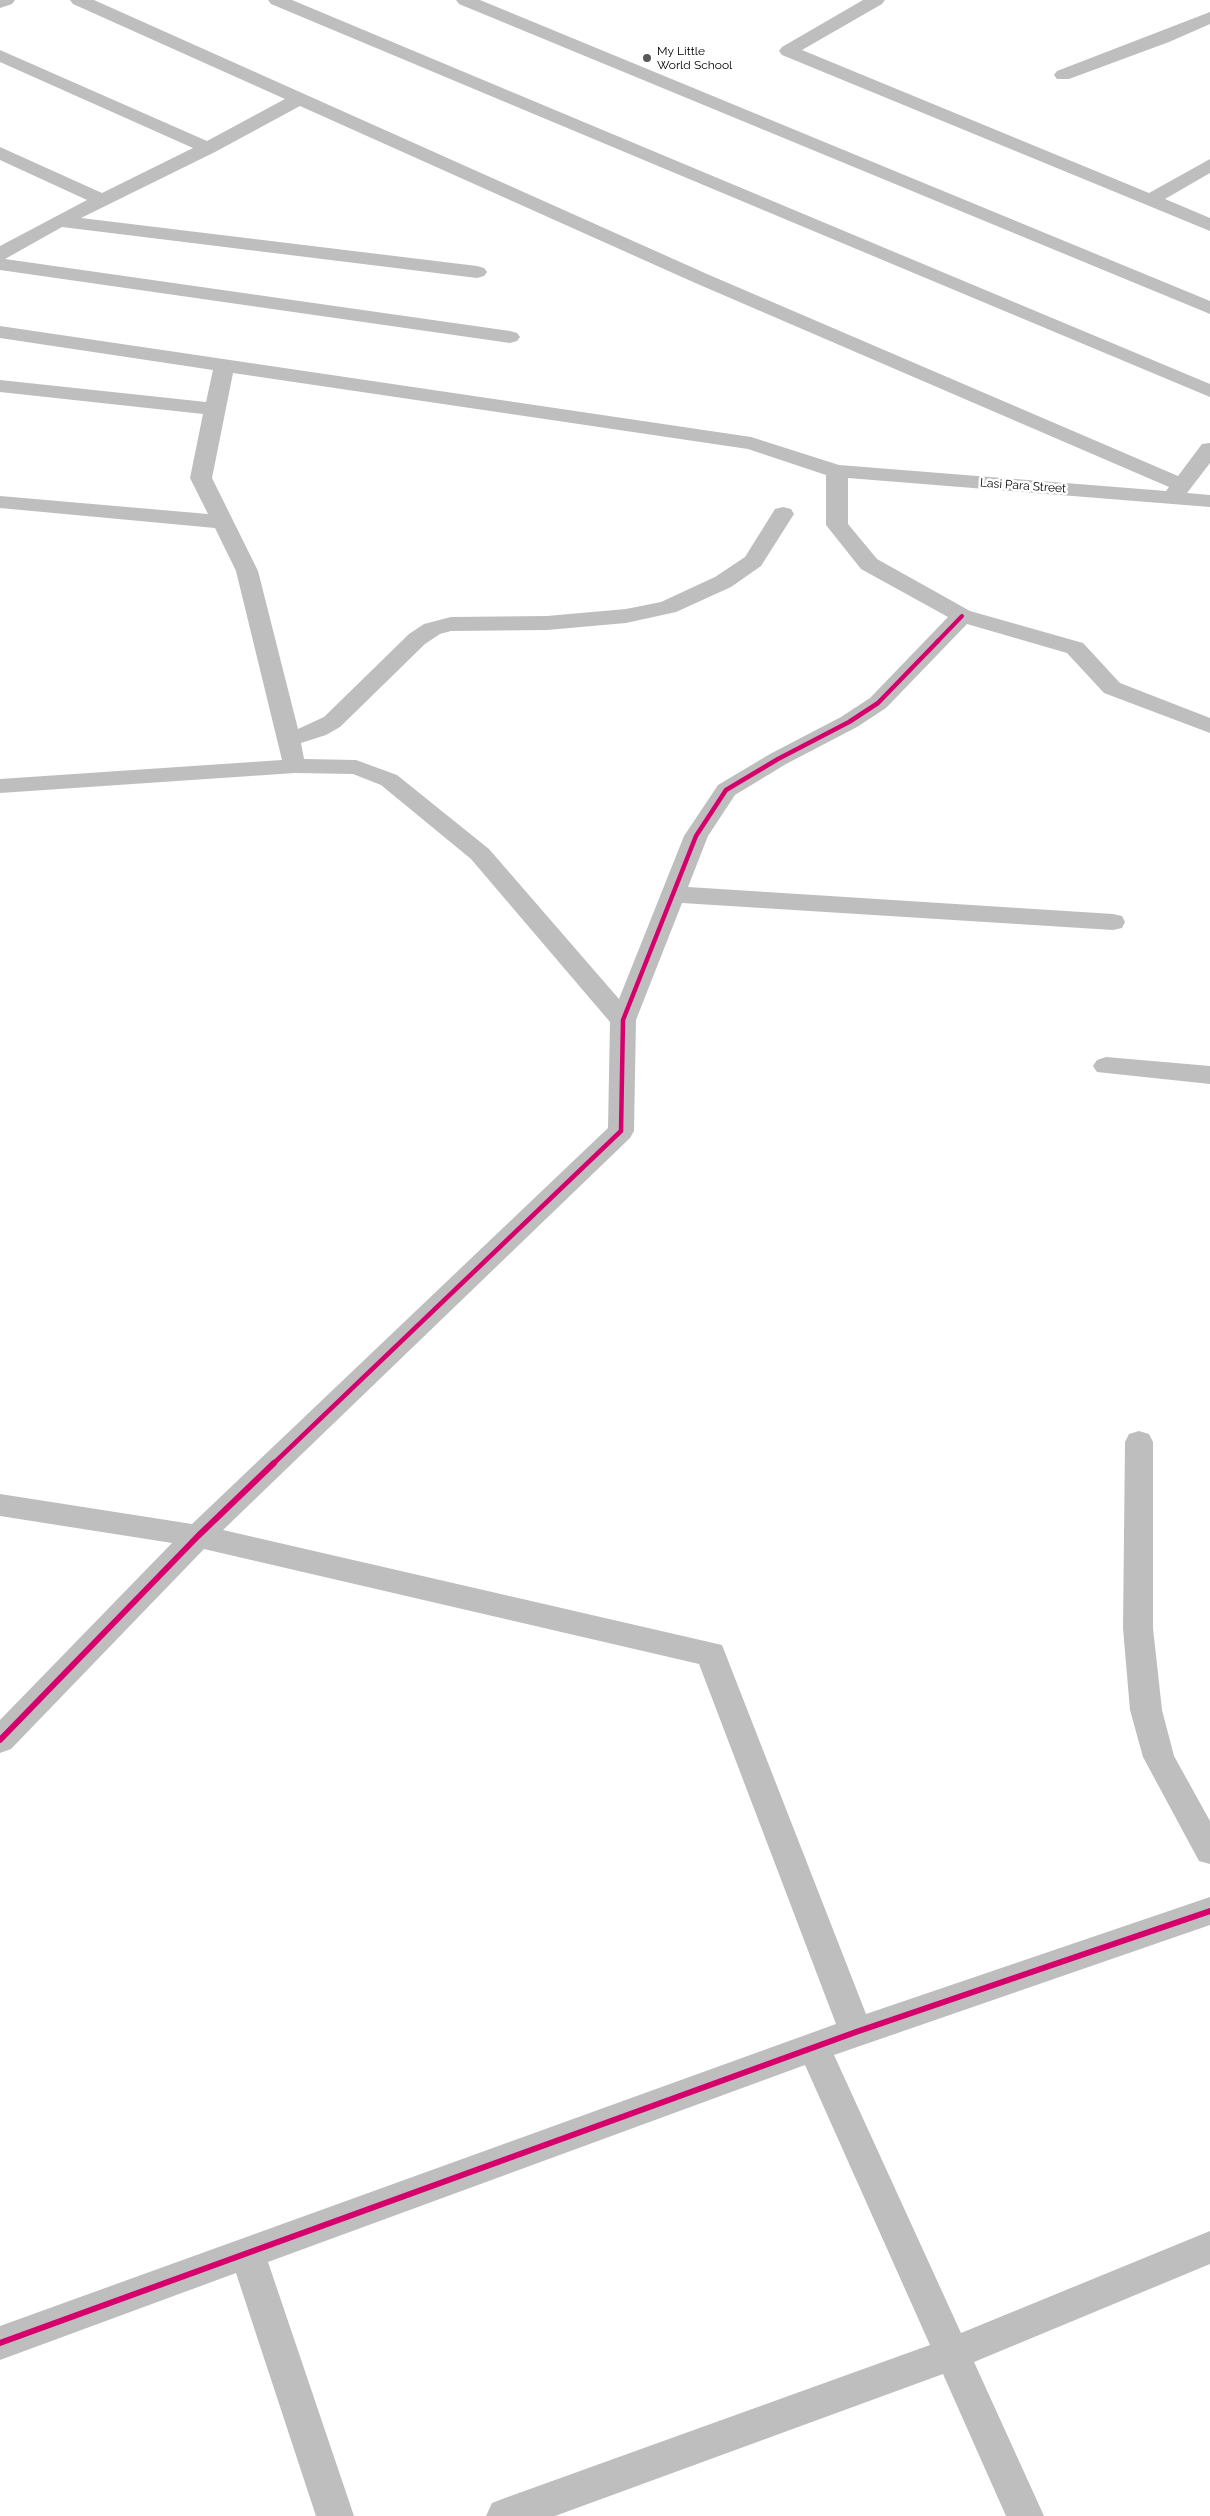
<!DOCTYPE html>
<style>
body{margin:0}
canvas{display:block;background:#fff}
</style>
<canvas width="1210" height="2516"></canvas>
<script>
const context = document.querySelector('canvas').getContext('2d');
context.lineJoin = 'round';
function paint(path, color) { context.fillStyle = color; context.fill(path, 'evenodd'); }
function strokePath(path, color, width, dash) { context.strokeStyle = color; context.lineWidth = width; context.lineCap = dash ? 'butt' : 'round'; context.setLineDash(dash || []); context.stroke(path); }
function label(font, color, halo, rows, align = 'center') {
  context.font = font + ' Raleway,sans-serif'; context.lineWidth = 5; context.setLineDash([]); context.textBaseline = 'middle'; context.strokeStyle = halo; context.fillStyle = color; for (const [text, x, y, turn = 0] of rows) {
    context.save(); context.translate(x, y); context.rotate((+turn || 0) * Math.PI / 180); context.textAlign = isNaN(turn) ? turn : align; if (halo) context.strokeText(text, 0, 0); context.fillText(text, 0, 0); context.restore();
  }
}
const street = new Path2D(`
 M0,0H15L12,4L0,8Z
 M70,0H94L707,274L1178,476L1202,444L1210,443V463L1187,493L1210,495V507L848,478V524L877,559L970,611L1083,643L1120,683L1210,718V733L1104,693L1067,653L967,624L886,708L857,727L786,764L735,795L708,836L688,887L1113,914L1122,916L1125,922L1122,928L1113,930L682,903L636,1020L634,1131L630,1138L223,1530L722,1645L866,2014L1210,1897V1925L834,2055L961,2333L1210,2231V2264L974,2362L1044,2516H1006L943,2374L555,2516H486L492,2503L505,2498L930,2345L805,2065L268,2262L354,2516H316L236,2273L0,2360V2326L836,2024L699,1664L204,1549L11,1749L0,1753V1720L172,1543L0,1516V1494L192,1524L608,1128L610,1022L471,859L381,785L353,774L295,773L0,793V779L282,760L236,571L215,528L0,508V496L208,514L190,478L203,414L0,392V380L206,402L213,370L0,338V326L751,437L839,465L1166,491L1169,487L693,282L300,106L215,152L81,218L477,266L484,268L487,272L484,276L477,278L62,227L5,259L510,331L517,333L520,337L517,341L510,343L0,270V246L87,200L0,160V147L102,193L193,148L0,62V50L207,141L285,99L73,4ZM233,373L748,449L826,475V525L861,569L948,617L870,698L841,717L770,754L718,785L684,836L619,999L489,849L397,775L356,760L304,759L301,743L326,735L340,727L425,644L440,634L451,631L547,630L626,623L676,612L731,587L761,566L794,514L791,509L783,507L775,509L745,557L715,577L661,602L626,609L547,616L451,617L424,624L409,634L324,717L298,729L258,571L212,478Z
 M268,0H292L1210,384V397L271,4Z
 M456,0H480L1210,301V314L459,4Z
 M863,0H885L882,4L802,50L1149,193L1210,159V173L1165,199L1210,218V231L782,55L779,51L782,47Z
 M1210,12V24L1169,42L1069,79H1057L1054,75L1057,71Z
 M1106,1057L1210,1066V1084L1097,1072L1093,1066L1097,1060Z
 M1139,1431L1149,1434L1153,1442V1628L1162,1710L1174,1756L1210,1821V1864L1199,1861L1143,1757L1130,1710L1123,1628L1125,1442L1129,1434Z`);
const cyclewayFar2 = new Path2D(`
 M937,642L962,616`);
const cyclewayFar1 = new Path2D(`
 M273,1464L621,1131L623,1020L696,836L726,790L778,759L849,722L878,703L938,641`);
const cycleway = new Path2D(`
 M0,1740L198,1536L274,1463
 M0,2343L856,2032L1210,1911`);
const markers = [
 [647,58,5,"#595959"]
];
const farPoinames = [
 ["My Little",657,51],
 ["World School",657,65]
];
const farStreetnames = [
 ["Lasi Para Street",1023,486,4]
];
paint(street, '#bebebe');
strokePath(cyclewayFar2, '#d6006c', 4);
strokePath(cyclewayFar1, '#d6006c', 4.5);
strokePath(cycleway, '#d6006c', 6);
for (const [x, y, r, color] of markers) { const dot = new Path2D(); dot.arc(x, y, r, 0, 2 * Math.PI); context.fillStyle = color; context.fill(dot); strokePath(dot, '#fff', 2); }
label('12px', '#000', '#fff', farPoinames, 'left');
label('12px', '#000', '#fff', farStreetnames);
</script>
